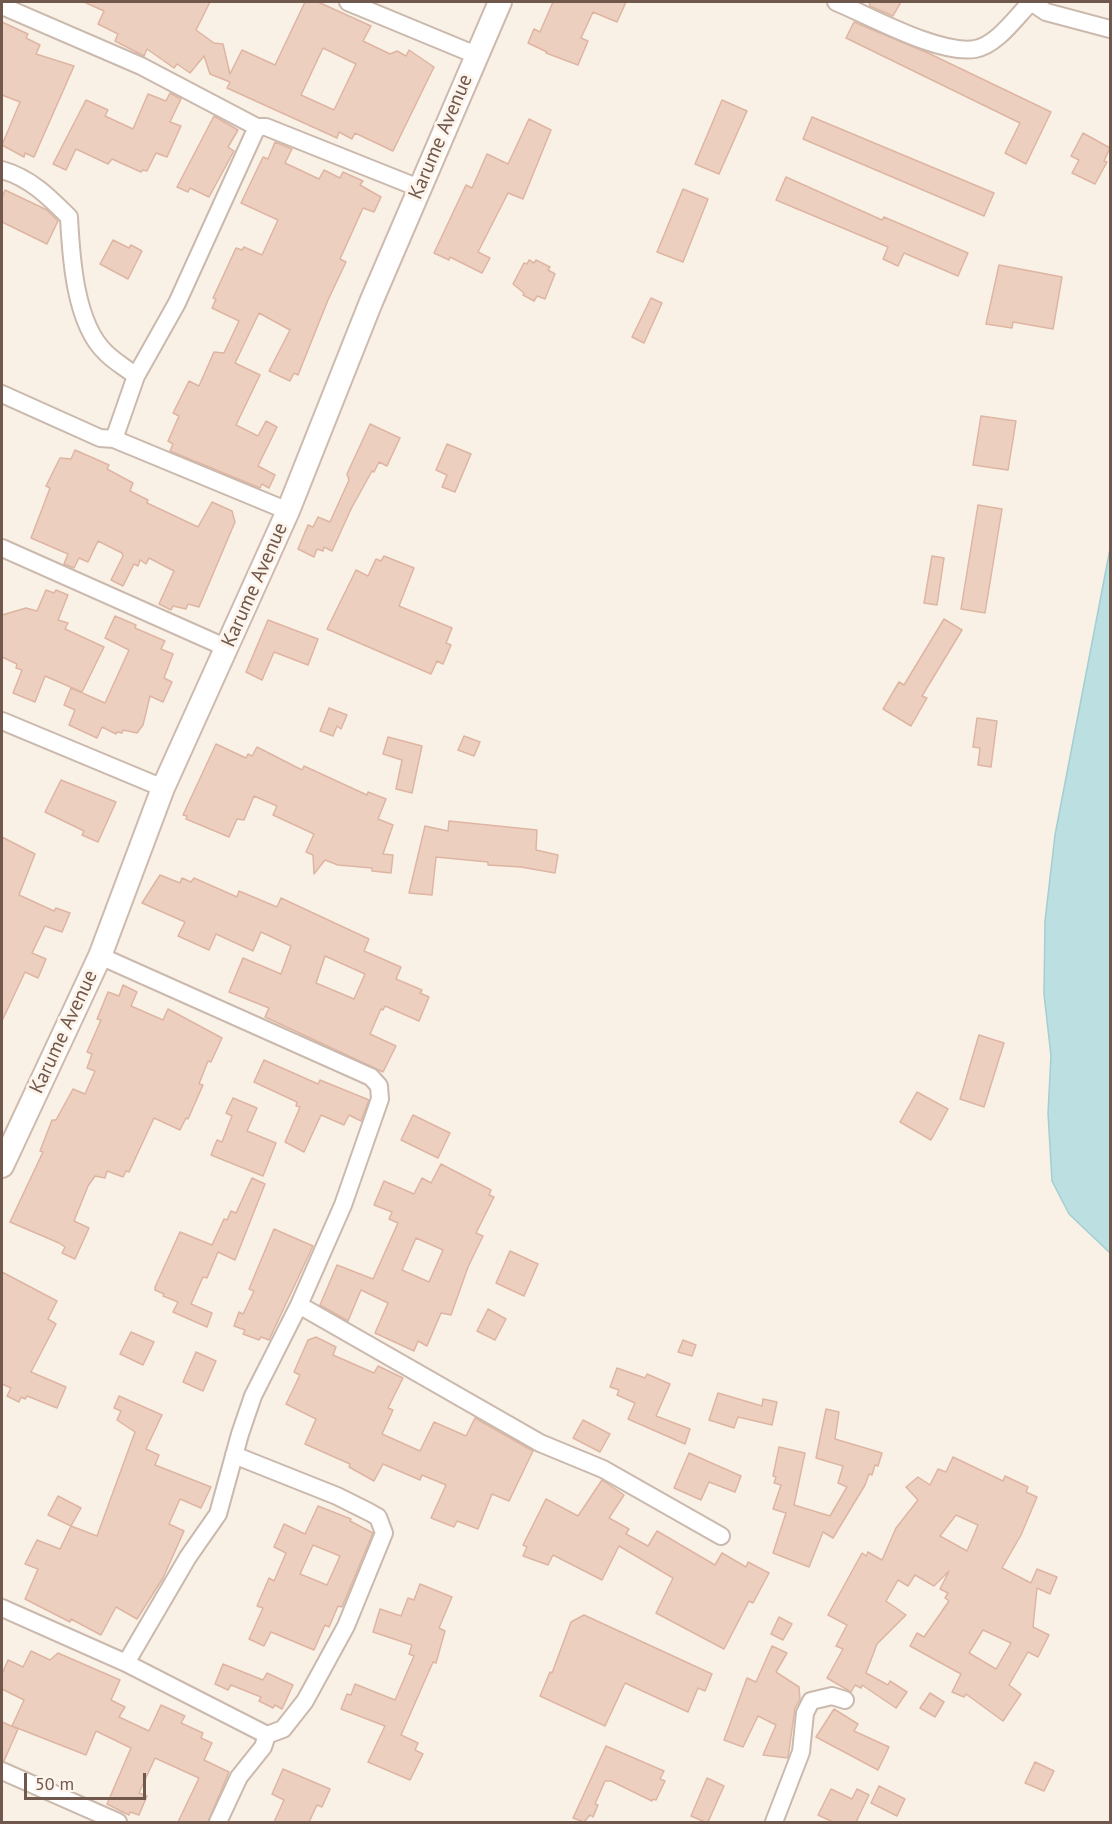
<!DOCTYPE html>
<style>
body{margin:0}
#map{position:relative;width:1112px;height:1824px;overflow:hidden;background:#faf1e6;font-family:"PT Sans",sans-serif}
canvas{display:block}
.frame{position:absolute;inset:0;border:3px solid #71584d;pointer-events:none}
.scale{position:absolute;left:24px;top:1773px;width:122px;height:27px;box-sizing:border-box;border:3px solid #71584d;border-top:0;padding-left:8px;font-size:18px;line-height:21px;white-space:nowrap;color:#71584d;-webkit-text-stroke:4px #fdf5ec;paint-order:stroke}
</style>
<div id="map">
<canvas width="1112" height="1824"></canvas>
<div class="frame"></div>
<div class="scale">50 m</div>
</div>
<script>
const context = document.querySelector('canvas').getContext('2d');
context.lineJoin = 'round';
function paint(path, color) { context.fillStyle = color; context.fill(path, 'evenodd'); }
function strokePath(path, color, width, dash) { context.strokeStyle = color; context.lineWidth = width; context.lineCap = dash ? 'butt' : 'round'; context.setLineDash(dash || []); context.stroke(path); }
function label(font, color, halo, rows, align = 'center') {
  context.font = font + ' "PT Sans",sans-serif'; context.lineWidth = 6; context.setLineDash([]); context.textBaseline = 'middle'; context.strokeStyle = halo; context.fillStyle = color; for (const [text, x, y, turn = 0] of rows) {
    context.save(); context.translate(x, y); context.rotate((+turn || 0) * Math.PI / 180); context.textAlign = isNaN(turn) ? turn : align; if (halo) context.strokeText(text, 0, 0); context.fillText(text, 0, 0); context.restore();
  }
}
const water = new Path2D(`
 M1110,549V1253L1069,1214L1052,1181L1048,1113L1051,1056L1044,994L1045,921L1055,835Z`);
const building = new Path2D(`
 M84,2H210L196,30L214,43L223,44L230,74L242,50L275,65L305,2H318L371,26L363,41L390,54L397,51L406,56L409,50L434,67L393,151L355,133L352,139L339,132L337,138L227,88L230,82L210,74L204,56L190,73L177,64L174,68L147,49L144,56L115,41L118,34L98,24L104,11ZM323,48L356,64L334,110L301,95Z
 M553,2H626L617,22L593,12L581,38L588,41L578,65L546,53L547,52L528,43L534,29L540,32Z
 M869,2H901L893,16L870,6Z
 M2,22L28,34L26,38L40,45L36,54L74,66L34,157L25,153L24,157L2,145L20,102L2,95Z
 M854,22L928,53L1051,112L1026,164L1005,153L1020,123L846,38Z
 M170,93L181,99L170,122L181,126L167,157L156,153L147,171L143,170L141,172L112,159L108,164L76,149L66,170L53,164L86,100L108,110L105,116L133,129L148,94L166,101Z
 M722,100L747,111L719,174L695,164Z
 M214,116L238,130L228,147L234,151L209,197L190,188L188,192L177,187Z
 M812,117L994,193L984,216L803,139Z
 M529,119L551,130L523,199L508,193L478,252L490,258L482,273L450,257L449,260L434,253L466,185L472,188L487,154L508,164Z
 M1083,133L1110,148L1104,161L1107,162L1095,184L1072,173L1079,160L1071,156Z
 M275,142L292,149L285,163L319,179L324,170L340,178L343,172L363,181L360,185L381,197L374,212L363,208L340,259L346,262L328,300L298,375L294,373L290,381L269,371L290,330L259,313L235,363L260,375L236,425L258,436L266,421L277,427L258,466L275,475L269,488L262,484L260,488L170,451L173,444L168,441L179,416L173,413L189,381L199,386L214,352L224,353L239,321L212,308L216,299L213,298L236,248L242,250L244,247L262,255L278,220L241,203L263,157L268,159Z
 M786,177L882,220L884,217L968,253L958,276L904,253L898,266L883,259L888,247L776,200Z
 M683,189L708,199L683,262L657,252Z
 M5,190L47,210L58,221L47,244L2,222V198Z
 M113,240L129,248L131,245L142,251L128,279L100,264Z
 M529,260L534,263L536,260L550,267L548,270L555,274L545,299L537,296L534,301L523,295L524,293L513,284L524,263L527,264Z
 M999,265L1062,277L1053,329L1013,322L1012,328L986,324Z
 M651,298L662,303L644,343L632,337Z
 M981,416L1016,421L1008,470L973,465Z
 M370,424L400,438L387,466L379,462L374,472L372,471L351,509L332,551L324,547L323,551L317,549L314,557L298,549L308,525L313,527L318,517L330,522L349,480L347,474Z
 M447,444L471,454L455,492L442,487L447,475L436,470Z
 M75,450L109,465L107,469L133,483L130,491L148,500L147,503L198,527L212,502L232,511L235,522L199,607L188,604L186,609L173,606L171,610L159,604L174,571L149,558L146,564L140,560L138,566L134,564L123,586L111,580L123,556L122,553L98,541L88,562L79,558L74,568L64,564L68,554L31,538L50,488L46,486L60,458L71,459Z
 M978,505L1002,509L985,613L961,609Z
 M384,556L414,568L399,606L452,628L446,643L451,645L443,664L437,661L431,674L327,629L356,570L368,576L376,559L381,561Z
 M932,556L944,558L937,605L924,603Z
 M46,590L54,593L56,590L68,595L58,620L68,623L65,629L104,647L82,692L45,676L35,702L13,693L22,670L16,668L17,664L2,657V615L26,608L37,611Z
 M115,616L136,625L135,628L165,641L161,649L173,654L164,678L172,682L163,702L150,696L143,725L137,733L123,730L122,733L117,732L116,734L102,727L97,738L69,725L75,710L64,705L71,688L105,703L129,650L105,638Z
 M944,619L962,630L922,696L927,698L911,726L883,709L899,682L904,685Z
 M268,620L318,639L308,665L274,652L262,680L246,672Z
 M329,708L347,715L341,729L337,726L333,736L320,731Z
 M977,718L997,721L991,767L978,765L980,748L973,747Z
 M464,736L480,742L474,756L458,750Z
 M388,737L422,746L412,793L396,789L402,760L383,754Z
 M216,744L246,758L248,754L252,756L257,747L302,770L304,766L367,795L368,792L386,799L378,819L393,825L383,854L393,855L391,873L372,871V868L338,865L325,860L314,874L313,855L306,852L314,834L273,815L277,806L254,796L244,820L237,819L229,837L186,819L187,816L183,815Z
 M61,780L116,802L98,842L82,835L84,831L45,812Z
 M449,821L537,830L536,850L558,855L555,873L521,867L488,865V862L436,857L432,895L409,893L425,826L448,831Z
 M2,837L35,854L19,895L54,911L56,908L70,913L62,932L45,926L32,953L46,959L38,978L25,972L2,1021Z
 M160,875L180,883L182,878L191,882L194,878L237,897L239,891L277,907L281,898L369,939L364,951L401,967L396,979L422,990L420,993L429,997L419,1021L385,1006L383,1010L381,1009L370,1034L396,1046L383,1072L265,1017L269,1008L229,992L243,958L281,974L291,946L261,932L253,951L216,934L209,950L178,936L185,922L142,903ZM325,956L365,974L354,999L316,983Z
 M123,985L137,992L131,1006L163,1020L168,1009L222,1038L211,1062L208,1061L199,1084L203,1085L188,1119L186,1118L180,1130L154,1118L129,1172L126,1171L123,1177L107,1171L105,1178L95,1176L88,1186L74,1221L89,1228L75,1259L62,1253L65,1247L59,1243L10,1222L43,1152L40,1151L52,1120H56L73,1089L85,1094L95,1071L87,1068L92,1054L87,1052L101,1020L97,1019L108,992L119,996Z
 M979,1035L1004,1043L984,1107L960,1099Z
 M264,1060L318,1084L320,1080L369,1100L361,1121L349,1115L344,1125L321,1115L304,1152L285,1142L300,1107L296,1106L297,1102L254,1082Z
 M917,1092L948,1109L931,1140L900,1122Z
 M233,1098L257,1108L247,1131L276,1143L263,1176L211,1155L217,1140L222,1142L232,1116L226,1113Z
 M413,1115L450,1133L438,1158L401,1140Z
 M441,1164L491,1190L489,1195L494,1197L476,1233L483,1236L468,1267L451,1315L441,1313L427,1346L418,1341L414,1351L375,1333L388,1303L361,1290L348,1321L320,1305L337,1265L373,1279L398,1223L389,1219L392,1212L374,1205L384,1181L414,1194L422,1178L431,1183ZM416,1238L443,1250L429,1282L402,1270Z
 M252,1178L265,1184L235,1260L218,1252L207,1278L203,1277L191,1304L212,1313L207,1327L173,1312L178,1302L163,1296L164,1294L155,1290V1287L180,1232L212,1245L224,1219L227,1220L231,1211L236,1213Z
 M274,1229L313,1246L269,1340L261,1337L259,1340L243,1334L245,1330L234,1326L239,1312L243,1314L254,1291L249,1289Z
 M510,1251L538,1264L524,1296L496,1283Z
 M2,1272L57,1301L48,1319L56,1324L31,1372L66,1387L57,1408L27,1396L25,1399L21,1397L19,1402L7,1396L11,1388L2,1384Z
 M488,1309L506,1319L495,1340L477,1331Z
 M131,1332L154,1342L143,1365L120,1354Z
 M316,1337L336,1347L333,1355L374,1373L378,1366L403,1378L388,1408L393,1410L382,1434L420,1451L434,1422L466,1436L475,1418L533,1451L509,1501L492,1494L478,1529L457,1521L454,1527L431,1518L446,1485L422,1475L420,1480L383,1464L374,1481L349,1467L350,1464L305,1444L316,1419L286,1404L300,1375L294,1372L308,1340Z
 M683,1340L696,1345L692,1356L678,1352Z
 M196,1352L216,1361L203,1391L183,1382Z
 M617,1368L645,1378L647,1374L670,1384L656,1416L690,1429L685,1444L628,1419L635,1403L617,1395L619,1390L610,1387Z
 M718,1393L762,1406L763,1399L777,1402L772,1425L738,1417L734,1428L709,1420Z
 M119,1396L162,1415L146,1449L159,1455L155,1465L211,1487L201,1508L180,1499L169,1524L184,1531L163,1578L137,1619L116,1607L101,1635L71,1619L70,1622L25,1599L38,1569L25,1564L37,1540L60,1549L71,1526L48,1515L58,1496L81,1508L71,1526L97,1536L135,1432L117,1420L121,1411L114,1408Z
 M826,1409L839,1412L835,1439L882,1453L878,1466L875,1465L872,1475L869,1474L865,1485L833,1538L823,1532L809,1567L773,1553L786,1513L773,1509L781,1485L774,1483L776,1477L773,1476L779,1447L805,1453L794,1505L830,1516L847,1487L838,1483L843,1466L816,1458Z
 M583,1420L610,1434L600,1452L573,1438Z
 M689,1453L741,1476L735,1492L709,1482L701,1500L674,1488Z
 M953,1457L1003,1481L1005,1476L1028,1487L1026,1492L1037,1497L1021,1535L1002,1568L1031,1583L1037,1569L1057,1577L1050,1594L1037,1588L1033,1627L1049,1635L1038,1657L1028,1652L1009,1685L1021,1694L1003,1721L966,1694L964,1697L952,1692L961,1674L910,1646L917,1633L924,1637L949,1601L945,1598L948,1593L940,1589L949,1571L934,1586L915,1575L908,1586L898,1580L886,1601L906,1615L877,1644L866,1673L888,1685L890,1681L907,1692L896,1708L862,1685L861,1688L855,1685L851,1692L827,1678L843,1649L836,1646L847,1625L828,1615L862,1553L866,1556L868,1552L882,1560L896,1528L918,1500L906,1487L918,1477L930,1485L938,1469L946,1472ZM956,1515L978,1525L967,1551L940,1536ZM983,1630L1011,1643L996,1669L969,1653Z
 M602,1480L624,1495L609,1518L629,1529L626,1534L648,1546L657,1531L715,1565L722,1553L746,1567L748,1562L769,1573L753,1603L749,1601L724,1649L656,1613L673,1578L619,1546L602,1580L553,1555L548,1565L523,1556L527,1547L523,1545L546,1499L578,1516Z
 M318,1506L351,1519L350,1521L373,1533L342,1607L338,1606L329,1627L325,1625L314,1650L271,1632L264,1646L249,1639L263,1608L257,1606L269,1578L274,1581L286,1553L274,1547L284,1524L305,1534ZM313,1545L340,1556L327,1585L300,1574Z
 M420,1584L452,1597L439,1628L445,1631L436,1663L433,1662L401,1735L418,1743L415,1750L423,1754L410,1780L368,1762L385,1726L341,1709L347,1694L351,1695L355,1684L395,1700L414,1656L409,1654L412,1645L373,1632L380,1609L401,1616L408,1598L414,1600Z
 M584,1615L712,1674L705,1691L698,1688L688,1712L625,1683L605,1726L540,1696L550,1672L552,1673L571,1622Z
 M779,1617L792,1624L783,1640L771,1634Z
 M772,1646L787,1653L776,1672L799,1687L800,1699L795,1708L788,1758L763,1755L776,1725L758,1716L743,1747L724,1740L747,1678L756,1682Z
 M31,1651L50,1660L58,1653L120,1680L111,1700L125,1707L119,1717L149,1731L161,1705L185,1716L181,1723L203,1733L201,1738L212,1743L204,1760L229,1772L208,1822H178L199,1778L155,1758L139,1793L147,1796L139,1815L130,1812L129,1815L107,1804L131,1748L96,1731L86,1755L12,1726L24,1700L2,1689V1674L8,1660L23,1667Z
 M223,1664L263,1680L267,1673L293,1685L282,1709L275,1705L273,1708L259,1701L261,1697L231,1685L228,1690L215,1684Z
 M930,1693L944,1702L935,1717L920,1708Z
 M834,1709L858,1724L854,1731L889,1747L878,1770L816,1737Z
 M2,1722L18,1729L4,1761H2Z
 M606,1746L664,1771L660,1779L665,1781L656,1800L653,1799L652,1801L611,1781H605L595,1804L598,1805L593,1817L590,1815L584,1822L573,1818Z
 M1035,1762L1054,1771L1044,1791L1025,1783Z
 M283,1769L330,1789L322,1807L317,1805L309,1822H274L284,1800L272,1794Z
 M707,1778L724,1786L708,1822H705L691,1816Z
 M879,1786L905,1799L897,1816L871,1803Z
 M831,1789L852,1799L857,1789L869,1795L856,1822H833L818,1815Z`);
const street = new Path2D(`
 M348,2L476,55
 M836,2C870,16 939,55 975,49C997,45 1016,17 1031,2
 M1031,2L1046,12L1110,29
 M2,6L141,66L257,127H266L419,188
 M2,170C30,178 48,196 69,217C71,257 75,324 106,353C115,362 126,368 136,376
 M2,394L100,438L114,439L288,511
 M114,439L136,376L177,303L257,127
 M2,548L227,648
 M2,721L163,788
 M100,956L371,1077L379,1086L380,1099L343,1205L299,1305L253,1396L240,1434L218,1514L188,1557L126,1663
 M299,1305L540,1443L603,1469L721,1536
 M2,1608L126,1663L267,1735
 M2,1771L118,1822
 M218,1822L239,1777L263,1747L267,1735L283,1729L305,1701L346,1626L384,1533L378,1517L369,1512L337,1496L234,1455
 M774,1822L801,1752L805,1713L811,1701L832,1696L845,1700`);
const secondary = new Path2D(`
 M2,1166L100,956L163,788L288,511L371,302L500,2`);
const streetNames = [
 ["Karume Avenue",441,137,-67],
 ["Karume Avenue",255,585,-66],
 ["Karume Avenue",64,1032,-65]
];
paint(water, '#bcdfe2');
strokePath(water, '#a3ced2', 1.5);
paint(building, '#edcfc0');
strokePath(building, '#deb5a2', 1.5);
strokePath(street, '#cbb9ad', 20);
strokePath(secondary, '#cfbaae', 26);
strokePath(street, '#fff', 16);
strokePath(secondary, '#fff', 22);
label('20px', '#71584d', '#fdf5ec', streetNames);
</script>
